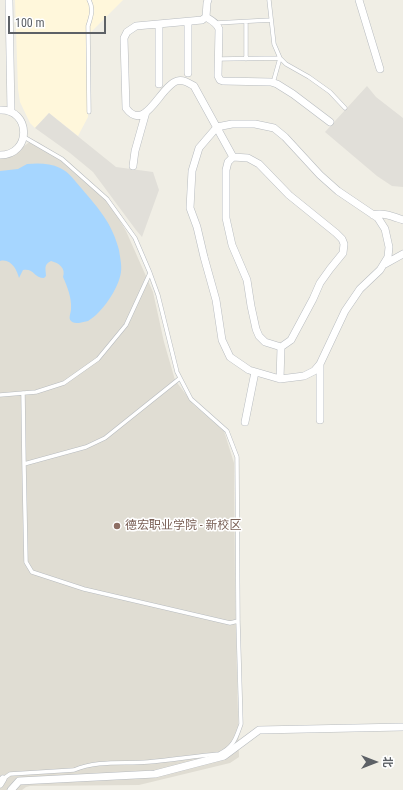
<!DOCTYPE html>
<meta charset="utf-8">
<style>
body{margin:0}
#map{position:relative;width:403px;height:790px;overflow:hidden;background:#f0eee5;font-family:"Roboto Condensed","Noto Sans SC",sans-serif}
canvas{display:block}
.north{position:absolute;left:355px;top:742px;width:40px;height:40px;-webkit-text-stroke:3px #fff;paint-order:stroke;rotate:90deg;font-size:11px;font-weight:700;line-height:16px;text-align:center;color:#5d6166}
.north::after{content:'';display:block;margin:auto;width:14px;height:18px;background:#5d6166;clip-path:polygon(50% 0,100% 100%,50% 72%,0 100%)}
.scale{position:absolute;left:8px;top:16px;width:98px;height:18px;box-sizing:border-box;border:2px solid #5d6166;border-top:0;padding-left:5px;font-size:12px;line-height:14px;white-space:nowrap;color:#5d6166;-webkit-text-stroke:3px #fff;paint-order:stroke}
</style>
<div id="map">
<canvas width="403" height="790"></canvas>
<div class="north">北</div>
<div class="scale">100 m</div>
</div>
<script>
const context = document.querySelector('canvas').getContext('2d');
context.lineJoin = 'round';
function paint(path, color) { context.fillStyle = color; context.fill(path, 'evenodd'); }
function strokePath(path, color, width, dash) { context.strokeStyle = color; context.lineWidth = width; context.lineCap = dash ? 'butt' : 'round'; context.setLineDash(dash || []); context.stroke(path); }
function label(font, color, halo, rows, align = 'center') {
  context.font = font + ' "Roboto Condensed","Noto Sans SC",sans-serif'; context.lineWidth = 3; context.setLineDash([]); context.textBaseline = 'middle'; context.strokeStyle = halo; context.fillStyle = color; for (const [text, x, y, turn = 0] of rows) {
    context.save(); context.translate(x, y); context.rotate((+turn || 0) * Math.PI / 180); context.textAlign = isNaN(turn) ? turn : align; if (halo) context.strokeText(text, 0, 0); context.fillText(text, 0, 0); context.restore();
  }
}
const commercial = new Path2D(`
 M15,0H123L89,34L88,117L78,136L49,113L35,128L30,123L20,102L18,89Z`);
const industrial = new Path2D(`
 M367,86L376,97L403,118V187L392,186L377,176L325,132Z
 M49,113L116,167L153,172L159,190L142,237L136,230L93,172L70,153L35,128Z`);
const education = new Path2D(`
 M31,141H34L38,142L70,163L92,183L112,207L126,231L153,292L164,342L175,380L194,405L224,431L234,463L235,589L239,757L230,763L139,785L30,786L26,787L22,790H0V154L17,151Z`);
const water = new Path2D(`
 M27,164C38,163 50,163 60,168C69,172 75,181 82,189C99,209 112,223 119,250C120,257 122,265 121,272C119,288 102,313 88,321C85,322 82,322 79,323C76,323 73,323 71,321C68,318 71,313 71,309C72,298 67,286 63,277C66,268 59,263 51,261C43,265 46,269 46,276L44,278C34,278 34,268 23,270L19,278C17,270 11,258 0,261V171L18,169Z`);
const service = new Path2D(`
 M269,0L274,44L280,58L286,64L309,77L330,92L345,108
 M246,22V59
 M216,23L271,20
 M219,59L280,58L273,83
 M89,112L88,26C91,17 94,9 89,0
 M23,393L24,464L26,562L32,572L84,589L230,623L238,621
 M0,395L36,392L64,383L98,359L126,325L150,273
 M24,464L86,447L105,438L180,378
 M3,779L10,774L74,770C97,760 124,764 148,762C172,760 195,756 219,754C234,747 236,738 241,724L238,621L237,457L227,431L191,399L177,372L158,295L150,273L135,238L107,199L62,159L24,137`);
const minor = new Path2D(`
 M9,0L11,112
 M208,0L207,3L206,17L202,20L136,26L127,32L124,38L126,108C145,134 160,86 177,81C183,79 189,83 194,86L233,157
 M359,0L380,69
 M206,17C211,20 217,23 219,29L218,76L220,80L223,81L271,82L277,84L293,94L330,122
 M188,22V73
 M159,24V84
 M0,110C31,109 32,155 0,155
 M232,124H255L274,128L285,137L320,175L338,191L378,218L385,229L389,247L388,257L380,270L360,289L345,311L320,364L314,371L304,376L280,379L249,370L230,357L222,340L216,300L204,257L197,227L190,208L192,171L199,148L217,127Z
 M233,157L248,158L259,164L289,195L336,233L342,239L344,244L343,253L330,269L320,283L313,299L291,340L281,347L265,342L259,336L256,329L251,306L247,280L232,245L226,218V170L228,162Z
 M133,166L135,151L146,112
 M373,215C383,212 394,217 403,220
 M385,264L403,254
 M280,379L281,347
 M320,420V364
 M245,422L255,372
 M0,784L3,779
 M11,790L19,781L155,774L224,756L259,730L403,727`);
const markers = [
 [117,526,4,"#8d6e63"]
];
const educationNames = [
 ["德宏职业学院 - 新校区",125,526]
];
paint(commercial, '#fff7db');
paint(industrial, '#e1dfd9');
paint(education, '#e0ddd3');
paint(water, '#a6d6ff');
strokePath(service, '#b7bbbf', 4.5);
strokePath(minor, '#b7bbbf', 8);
strokePath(service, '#fff', 3.5);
strokePath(minor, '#fff', 7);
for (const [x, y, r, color] of markers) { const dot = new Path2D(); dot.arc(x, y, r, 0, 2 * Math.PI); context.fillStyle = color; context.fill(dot); strokePath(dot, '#fff', 1.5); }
label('12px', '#785e54', '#fff', educationNames, 'left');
</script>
